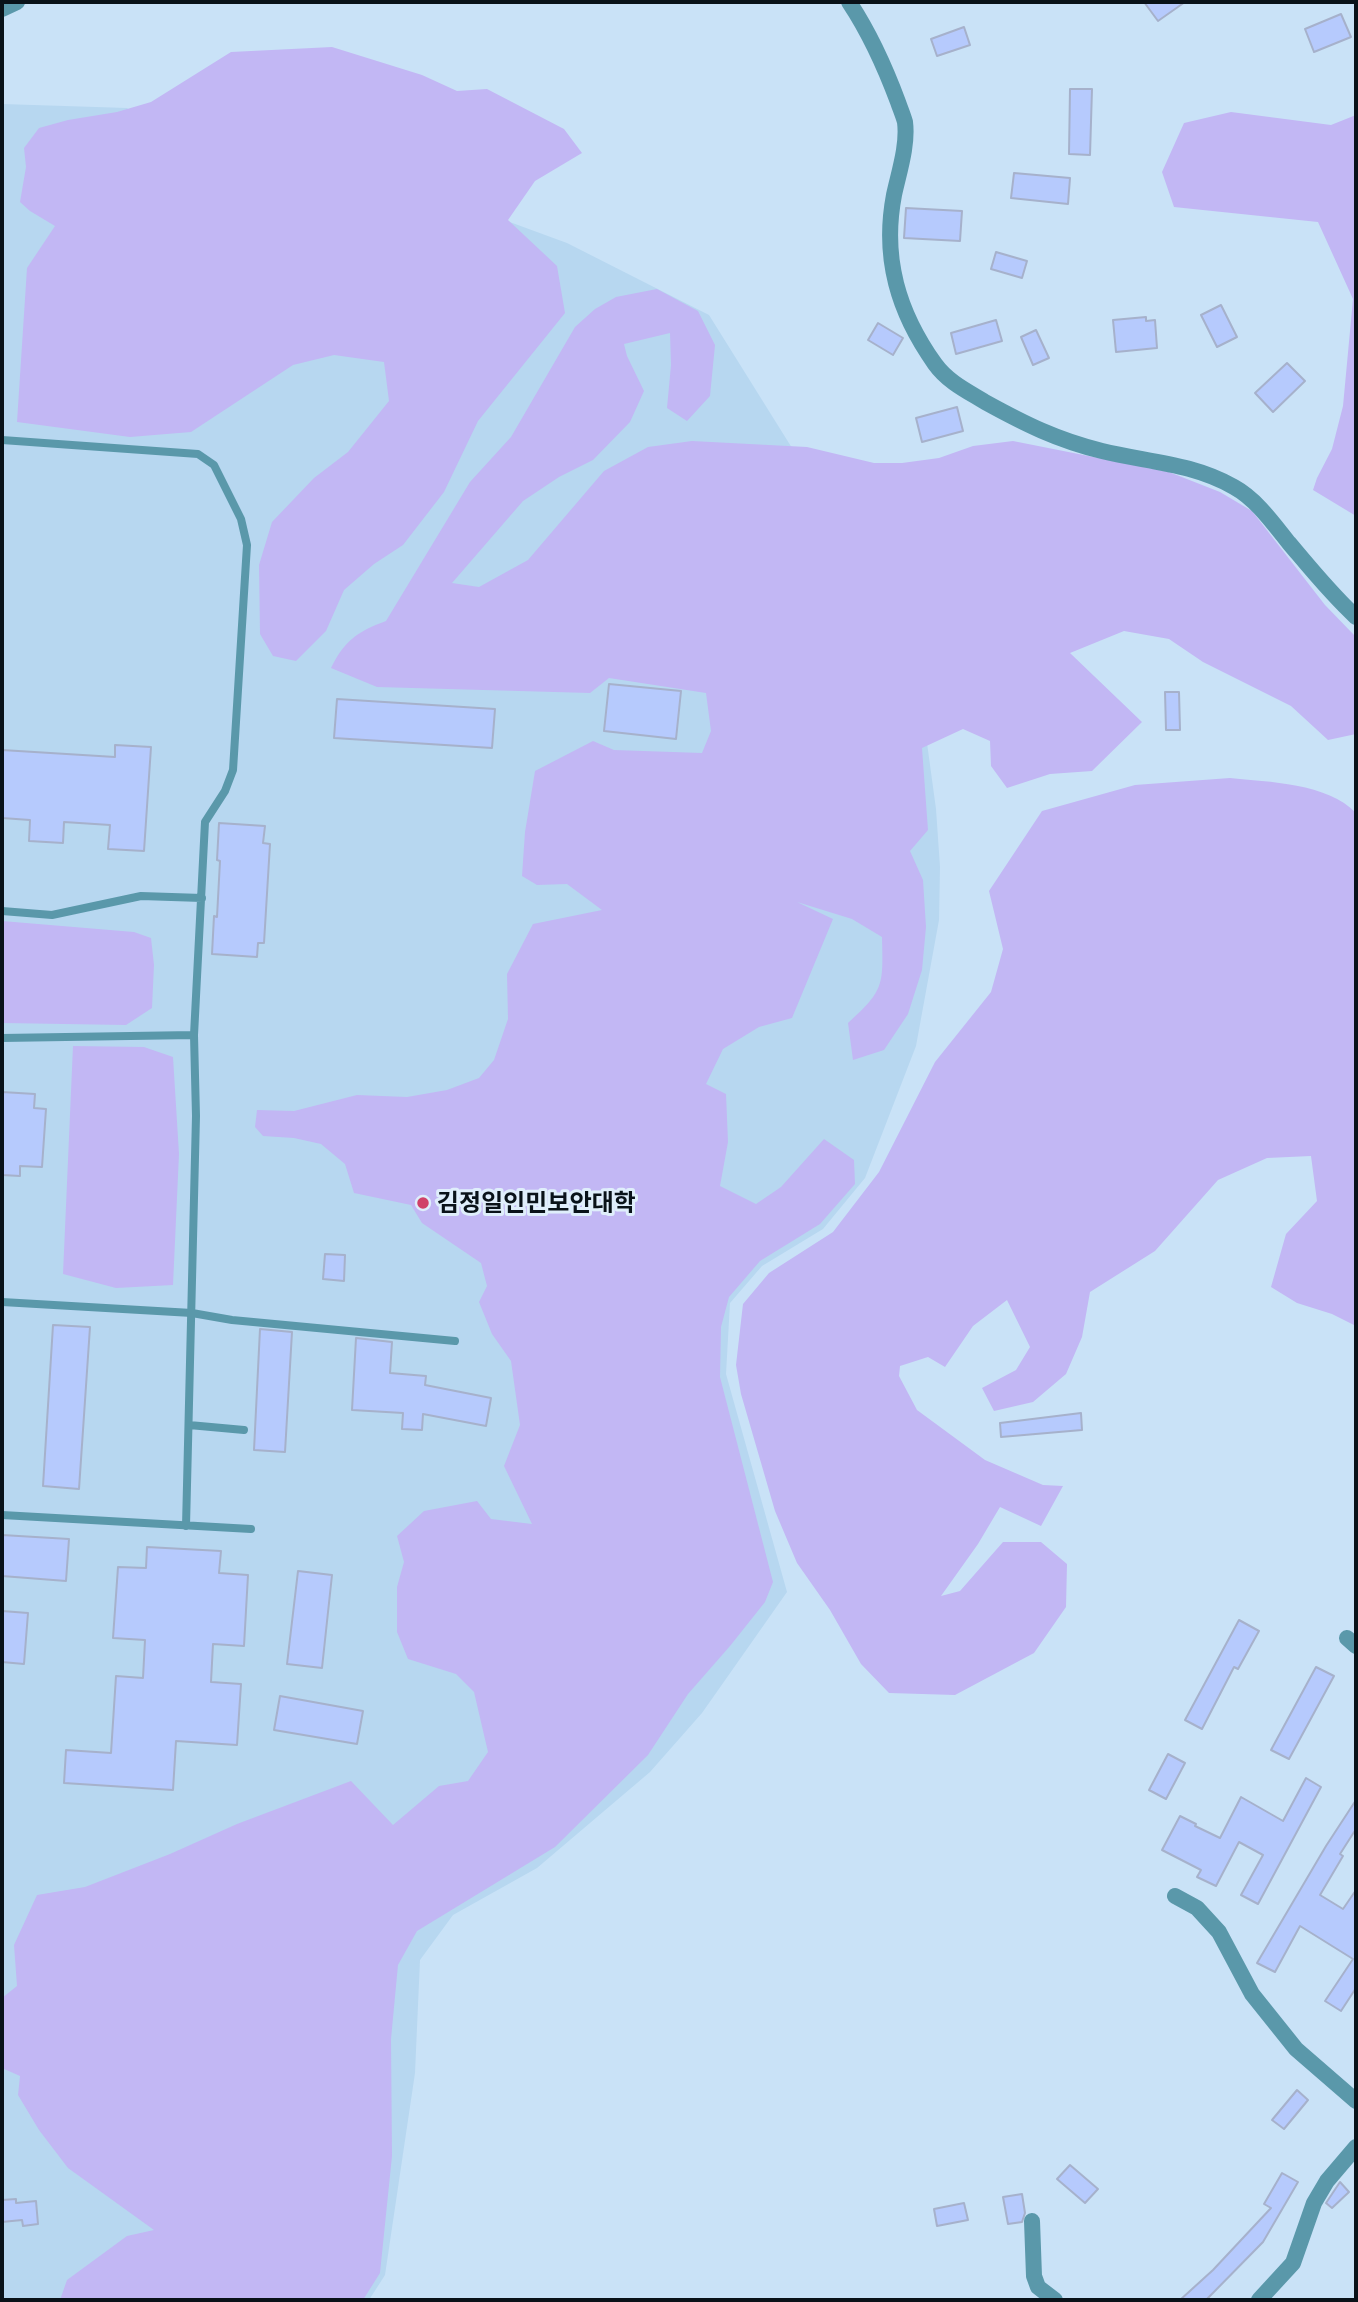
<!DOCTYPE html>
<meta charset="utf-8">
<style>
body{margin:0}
#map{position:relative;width:1358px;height:2302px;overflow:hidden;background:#c9e2f7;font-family:"Asap Condensed",sans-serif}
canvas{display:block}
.frame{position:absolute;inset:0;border:4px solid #091219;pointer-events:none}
</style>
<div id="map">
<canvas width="1358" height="2302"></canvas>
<div class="frame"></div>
</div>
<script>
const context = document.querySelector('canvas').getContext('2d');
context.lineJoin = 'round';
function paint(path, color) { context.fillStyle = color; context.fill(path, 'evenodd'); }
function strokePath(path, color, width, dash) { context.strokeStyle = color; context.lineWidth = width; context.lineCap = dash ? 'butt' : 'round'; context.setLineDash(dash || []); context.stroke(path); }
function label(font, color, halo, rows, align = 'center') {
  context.font = font + ' "Asap Condensed","Noto Sans KR",sans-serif'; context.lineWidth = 6; context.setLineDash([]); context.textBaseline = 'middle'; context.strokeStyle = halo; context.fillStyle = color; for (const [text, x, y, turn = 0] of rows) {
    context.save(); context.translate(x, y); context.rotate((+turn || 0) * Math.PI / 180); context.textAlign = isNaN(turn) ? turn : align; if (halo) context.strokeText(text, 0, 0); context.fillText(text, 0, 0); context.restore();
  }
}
const built = new Path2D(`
 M2,104L127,108L248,217L466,206L567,243L709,315L802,464L921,699L936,809L940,867L939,920L916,1046L865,1178L823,1229L762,1266L730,1303L726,1374L787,1592L702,1713L650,1772L537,1868L453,1915L420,1960L415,2073L385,2275L369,2300H2Z`);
const green = new Path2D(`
 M332,47L422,75L457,91L487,89L564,129L582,153L535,181L508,220L557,266L565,313L478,421L444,492L403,545L374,564L344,590L326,631L296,661L273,656L260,634L259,565L272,522L314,478L348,452L389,401L384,362L334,355L293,365L191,432L130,437L17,422L27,268L55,226L30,211L20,202L26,167L24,148L39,128L68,120L117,112L151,102L231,52Z
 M1231,112L1331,125L1356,115V516L1313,490L1317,478L1332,449L1343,406L1353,299L1318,222L1174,207L1162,172L1184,123Z
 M657,289L698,311L715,345L710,396L687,421L667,408L671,365L670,333L624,344L627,356L644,391L630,422L593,460L559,477L523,501L452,583L479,587L528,560L604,471L648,447L692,441L807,447L874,463H902L939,458L973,446L1013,441L1169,472L1220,492L1252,511L1325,605L1356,637V734L1328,740L1291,706L1203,662L1169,639L1124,631L1070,653L1142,722L1092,771L1050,774L1007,788L991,766L990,741L963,729L922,748L928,830L910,851L923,880L926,927L922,970L908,1014L884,1050L853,1060L848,1023C885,990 883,984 882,937L852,919L797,902L833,919L792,1018L759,1027L723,1049L706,1084L726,1094L728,1142L720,1186L756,1204L781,1187L824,1139L854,1160L855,1184L820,1224L760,1261L729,1297L721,1327L720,1377L773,1582L765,1602L730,1646L688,1694L648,1755L555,1847L417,1931L398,1965L391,2039L392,2156L380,2273L363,2300H60L67,2280L127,2236L154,2230L68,2168L39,2130L18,2095L20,2076L2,2068V1998L17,1986L14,1945L37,1895L85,1887L170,1854L237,1824L351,1781L393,1825L439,1786L468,1781L488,1752L474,1692L456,1674L408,1659L397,1632V1587L404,1562L397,1536L424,1511L477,1501L491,1519L532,1524L504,1466L520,1425L511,1361L492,1334L479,1302L487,1286L481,1263L422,1223L411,1205L354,1193L345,1164L321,1144L294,1138L263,1136L255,1127L257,1110L294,1111L357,1095L407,1097L447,1090L479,1078L494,1060L508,1019L507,974L533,924L602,910L567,884L537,885L522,876L525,832L535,771L593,741L614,750L702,753L711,731L706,693L609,678L590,693L377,687L331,668C344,641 358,631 386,621L470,482L511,437L575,327L595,309L616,297Z
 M1230,778C1268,782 1328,783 1356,813V1326L1332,1314L1297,1303L1271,1287L1286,1234L1317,1201L1311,1156L1267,1158L1218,1180L1155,1251L1090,1292L1082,1337L1066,1374L1033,1402L994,1411L982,1388L1016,1370L1030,1347L1007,1300L973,1326L945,1367L928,1357L900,1366L899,1376L917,1410L985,1460L1043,1485L1063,1486L1041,1526L1000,1507L978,1544L941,1596L960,1591L1003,1542H1041L1067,1564L1066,1607L1034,1653L955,1695L889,1693L861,1664L830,1610L797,1563L775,1511L741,1394L736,1365L743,1304L769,1273L833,1232L879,1172L935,1062L991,992L1003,949L989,891L1042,811L1135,785Z
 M2,921L134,932L151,938L154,965L152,1008L126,1025L2,1023Z
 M73,1046L144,1047L173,1057L179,1154L173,1285L116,1288L63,1274Z`);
const building = new Path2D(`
 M1144,2H1185L1158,21Z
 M1341,14L1351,37L1314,52L1305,29Z
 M964,27L970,45L937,56L931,39Z
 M1070,89H1092L1090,155L1069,154Z
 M1014,173L1070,178L1068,204L1011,198Z
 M906,208L962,211L960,241L904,238Z
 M996,252L1027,261L1022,278L991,269Z
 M1221,305L1237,337L1217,347L1201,315Z
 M1146,317V321L1155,320L1157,348L1116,352L1113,320Z
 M996,320L1002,341L956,354L951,333Z
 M878,323L903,338L893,355L868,340Z
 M1036,330L1049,358L1033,365L1021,337Z
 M1287,363L1305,381L1273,412L1255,393Z
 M957,407L963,431L922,442L916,418Z
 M609,684L681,691L676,739L604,731Z
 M1165,692H1179L1180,730H1166Z
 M337,699L495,709L492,748L334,738Z
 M115,745L151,747L144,851L108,849L110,825L64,822L63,843L29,841L30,820L2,818V750L115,757Z
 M219,823L265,826L263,843L270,844L264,943H258L257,957L212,954L214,916L217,917L220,861L217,860Z
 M2,1092L35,1094L34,1108L46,1109L42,1167L20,1166V1176L2,1175Z
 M325,1254L345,1255L344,1281L323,1279Z
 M53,1325L90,1327L79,1489L43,1486Z
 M260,1329L292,1332L285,1452L254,1450Z
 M356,1338L392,1342L390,1373L426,1376L425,1385L491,1398L486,1426L423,1414L422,1430L402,1429L403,1413L352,1410Z
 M1081,1413L1082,1430L1001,1437L1000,1423Z
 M2,1535L69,1539L66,1581L2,1576Z
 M147,1547L221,1551L219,1573L248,1575L244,1646L213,1644L211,1682L241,1684L237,1745L176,1741L173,1790L64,1783L66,1750L111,1753L116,1676L143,1678L145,1640L113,1638L118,1567L146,1568Z
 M298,1571L332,1575L322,1668L287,1664Z
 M2,1611L28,1613L24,1664L2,1662Z
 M1239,1620L1259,1631L1238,1669L1234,1667L1202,1729L1185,1720Z
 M1316,1667L1334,1676L1289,1759L1271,1750Z
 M280,1696L363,1711L357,1744L274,1730Z
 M1168,1754L1185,1763L1166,1799L1149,1790Z
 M1306,1778L1321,1787L1258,1904L1241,1895L1263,1855L1239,1842L1216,1886L1197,1877L1201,1870L1162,1850L1180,1816L1196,1824L1195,1826L1220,1838L1241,1797L1283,1821Z
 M1356,1800V1829L1340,1854L1343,1856L1320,1895L1343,1909L1356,1890V1988L1341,2011L1325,2001L1353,1959L1300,1926L1275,1972L1257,1963L1326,1846Z
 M1297,2090L1308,2100L1284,2129L1272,2120Z
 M1070,2165L1098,2189L1085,2203L1057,2179Z
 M1282,2173L1298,2182L1263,2242L1206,2300H1180L1213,2270L1271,2208L1264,2204Z
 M1340,2182L1349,2192L1332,2208L1326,2203Z
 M1022,2194L1025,2213L1022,2222L1008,2224L1003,2197Z
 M16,2199V2203L36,2201L38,2224L23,2226L22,2220L2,2222V2200Z
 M964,2203L968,2220L937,2226L934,2209Z`);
const service = new Path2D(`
 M2,440L198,454L214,465L241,519L247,545L233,770L225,791L205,822L194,1035L196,1116L186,1526
 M2,911L52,915L141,896L202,898
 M2,1038L194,1035
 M2,1302L192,1313L232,1320L455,1341
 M189,1425L244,1430
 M2,1515L251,1529`);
const minor = new Path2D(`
 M849,2C869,32 885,67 898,102C900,108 903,115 905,122C908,145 899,172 894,195C882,258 898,312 935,364C948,382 967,391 985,402C1025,424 1057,440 1102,451C1147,462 1192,463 1234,487C1256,499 1273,523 1289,543C1311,569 1331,594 1356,617
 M2,9L17,2
 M1347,1638L1356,1646
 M1175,1896L1197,1908L1219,1932L1252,1994L1296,2049L1356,2101
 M1032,2221L1034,2276L1038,2287L1055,2300
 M1259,2300L1293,2263L1314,2203L1327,2181L1356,2147`);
const markers = [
 [423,1203,7,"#d04168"]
];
const poiNames = [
 ["김정일인민보안대학",437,1203]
];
paint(built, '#b7d7f0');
paint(green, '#c2b7f4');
paint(building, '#b6cafd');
strokePath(building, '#a6b1cb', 2);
strokePath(service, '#5a98aa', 8);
strokePath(minor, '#5a98aa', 16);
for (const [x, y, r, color] of markers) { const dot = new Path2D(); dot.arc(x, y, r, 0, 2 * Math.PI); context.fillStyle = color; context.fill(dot); strokePath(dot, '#dfeefb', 2.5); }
label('bold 24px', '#091219', '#dfeefb', poiNames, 'left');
</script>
